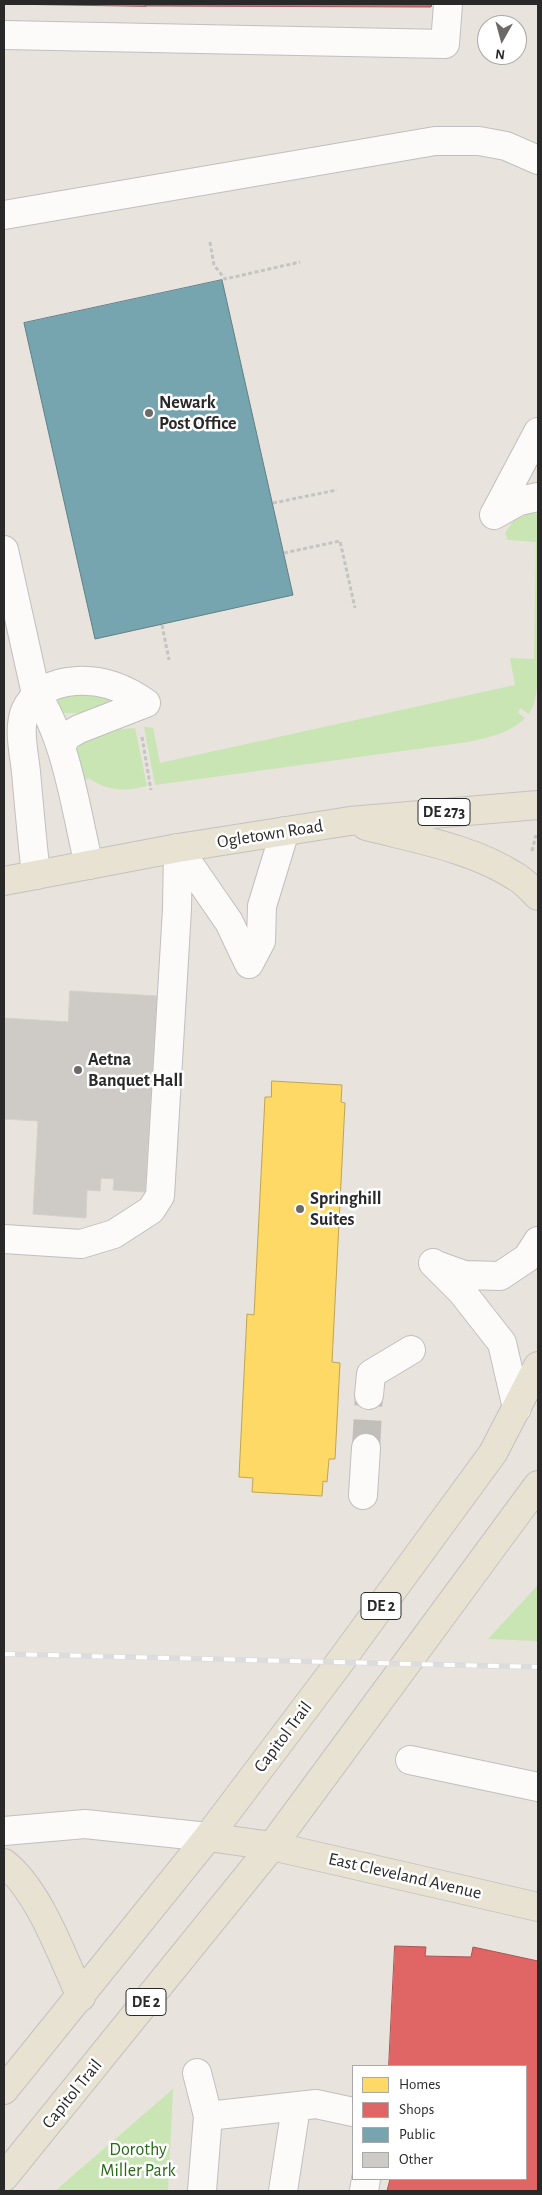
<!DOCTYPE html>
<style>
body{margin:0}
#map{position:relative;width:542px;height:2195px;overflow:hidden;background:#e8e3dd;font-family:"Alegreya Sans",sans-serif}
canvas{display:block}
.frame{position:absolute;inset:0;border:5px solid #292929;pointer-events:none}
.legend{position:absolute;left:352px;top:2065px;width:175px;height:115px;box-sizing:border-box;background:#fff;border:1px solid #a9a9a9;margin:0;padding:6px 9px;list-style:none;font-size:15px;color:#292929}
.legend li{display:flex;align-items:center;gap:10px;height:25px}
.legend b{width:25px;border:1px solid #a9a9a9}
.north{position:absolute;left:477px;top:15px;width:50px;height:50px;box-sizing:border-box;background:#fff;border:1px solid #a9a9a9;border-radius:50%;rotate:187deg;font-size:14px;font-weight:700;line-height:20px;text-align:center;color:#292929}
.north::after{content:'';display:block;margin:auto;width:18px;height:22px;background:#6c6a68;clip-path:polygon(50% 0,100% 100%,50% 72%,0 100%)}
</style>
<div id="map">
<canvas width="542" height="2195"></canvas>
<div class="frame"></div>
<ul class="legend">
<li><b style="height:14px;background:#ffd966"></b>Homes</li>
<li><b style="height:14px;background:#e06666"></b>Shops</li>
<li><b style="height:14px;background:#76a5af"></b>Public</li>
<li><b style="height:14px;background:#cecbc7"></b>Other</li>
</ul>
<div class="north">N</div>
</div>
<script>
const context = document.querySelector('canvas').getContext('2d');
context.lineJoin = 'round';
function paint(path, color) { context.fillStyle = color; context.fill(path, 'evenodd'); }
function strokePath(path, color, width, dash) { context.strokeStyle = color; context.lineWidth = width; context.lineCap = dash ? 'butt' : 'round'; context.setLineDash(dash || []); context.stroke(path); }
function label(font, color, halo, rows, align = 'center') {
  context.font = font + ' "Alegreya Sans",sans-serif'; context.lineWidth = 5; context.setLineDash([]); context.textBaseline = 'middle'; context.strokeStyle = halo; context.fillStyle = color; for (const [text, x, y, turn = 0] of rows) {
    context.save(); context.translate(x, y); context.rotate((+turn || 0) * Math.PI / 180); context.textAlign = isNaN(turn) ? turn : align; if (halo) context.strokeText(text, 0, 0); context.fillText(text, 0, 0); context.restore();
  }
}
const green = new Path2D(`
 M531,513L538,514V677C537,690 536,702 529,714L520,708L518,713L525,718C509,734 489,737 468,742L155,785L144,727L153,728L160,763L515,685L510,658L534,659L536,542L508,540L505,533L514,520Z
 M81,689L114,699L112,705L83,713H59L58,699L60,695Z
 M135,728L147,786C122,792 109,791 88,778L84,782L74,754C90,728 108,731 135,728Z
 M538,1585V1641L488,1639Z
 M173,2089L168,2191H55Z`);
const homes = new Path2D(`
 M272,1081L342,1085L341,1102L345,1103L332,1362L340,1363L335,1459H329L327,1482L323,1481L322,1496L252,1492L253,1478L239,1477L247,1314L254,1315L265,1097H271Z`);
const shops = new Path2D(`
 M4,4H146V6Z
 M146,4H432L431,7L146,6Z
 M395,1946L426,1947L425,1956L471,1957L473,1947L538,1961V2191H387L390,2179H526V2066H389Z`);
const public = new Path2D(`
 M222,280L293,595L95,639L24,323Z`);
const building = new Path2D(`
 M70,991L157,996L145,1192L113,1190L114,1179L101,1178L100,1191L87,1190L86,1218L33,1214L38,1121L4,1119V1018L68,1022Z`);
const minorTunnel = new Path2D(`
 M366,1448L369,1395`);
const path = new Path2D(`
 M210,242L214,265L225,279L300,262
 M273,503L337,490
 M284,553L340,541L355,608
 M162,625L169,660
 M142,737L151,790
 M532,851L536,835`);
const minor = new Path2D(`
 M4,35L445,44L448,4
 M4,215L435,141H479L506,146L538,160
 M494,515L538,432
 M494,515L519,501L538,497
 M4,550L36,694C67,739 76,812 89,865
 M61,746L67,736L79,729L146,703
 M178,848L229,922L249,964L261,941L262,906L285,831
 M36,875C32,840 29,806 26,772C24,752 18,730 25,711C32,694 50,685 67,682C97,677 122,686 146,703
 M4,1239L81,1244L114,1234L151,1210L160,1196L177,909L178,848
 M433,1263L462,1292L502,1343L517,1408
 M436,1265L464,1275L500,1276L527,1258L538,1241
 M369,1395L371,1374L411,1350
 M363,1495L366,1448
 M410,1760L538,1787
 M4,1831L85,1824L208,1837
 M197,2073L208,2116
 M202,2191L208,2116L316,2104L353,2112
 M283,2191L296,2107
 M364,2191L366,2179`);
const major = new Path2D(`
 M366,826C416,839 471,848 515,876C524,881 531,889 538,896
 M4,881L178,848L350,821L538,805
 M208,1837L272,1846L538,1907
 M4,1863C39,1890 62,1956 81,1997
 M4,2090L208,1837L337,1666L493,1453L538,1366
 M4,2177L272,1846L538,1485`);
const rail = new Path2D(`
 M4,1654L538,1667`);
const markers = [
 [149,413,5,"#6c6a68"],
 [78,1070,5,"#6c6a68"],
 [300,1209,5,"#6c6a68"]
];
const shields = [
 [444,812,52],
 [381,1606,40],
 [146,2002,40]
];
const shieldNames = [
 ["DE 273",444,812],
 ["DE 2",381,1606],
 ["DE 2",146,2002]
];
const poiNames = [
 ["Newark",159,403],
 ["Post Office",159,424],
 ["Aetna",88,1060],
 ["Banquet Hall",88,1081],
 ["Springhill",310,1199],
 ["Suites",310,1220]
];
const streetNames = [
 ["Ogletown Road",270,834,-9],
 ["Capitol Trail",283,1737,-53],
 ["East Cleveland Avenue",405,1876,13],
 ["Capitol Trail",72,2094,-51]
];
const parkNames = [
 ["Dorothy",138,2150],
 ["Miller Park",138,2171]
];
paint(green, '#c8e5b3');
paint(homes, '#ffd966');
strokePath(homes, '#bfa454', 1);
paint(shops, '#e06666');
strokePath(shops, '#a95454', 1);
paint(public, '#76a5af');
strokePath(public, '#5f8087', 1);
paint(building, '#cecbc7');
strokePath(building, '#d3cfca', 1);
strokePath(minorTunnel, '#c2beb9', 28, [28, 14]);
strokePath(minor, '#c1bfbf', 30);
strokePath(major, '#c4c2c0', 30);
strokePath(path, '#c4c4c3', 3, [4, 2.5]);
strokePath(minor, '#fcfbfa', 28);
strokePath(major, '#e7e2d1', 28);
strokePath(rail, '#dcdcde', 5.5);
strokePath(rail, '#fff', 4, [11]);
for (const [x, y, r, color] of markers) { const dot = new Path2D(); dot.arc(x, y, r, 0, 2 * Math.PI); context.fillStyle = color; context.fill(dot); strokePath(dot, '#fff', 2); }
for (const [x, y, w] of shields) { const box = new Path2D(); box.roundRect(x - w / 2, y - 13.5, w, 27, 4); context.fillStyle = '#fff'; context.fill(box); strokePath(box, '#292929', 1); }
label('bold 16px', '#292929', null, shieldNames);
label('bold 18px', '#292929', '#fff', poiNames, 'left');
label('18px', '#292929', '#fff', streetNames);
label('18px', '#256a14', '#fff', parkNames);
</script>
